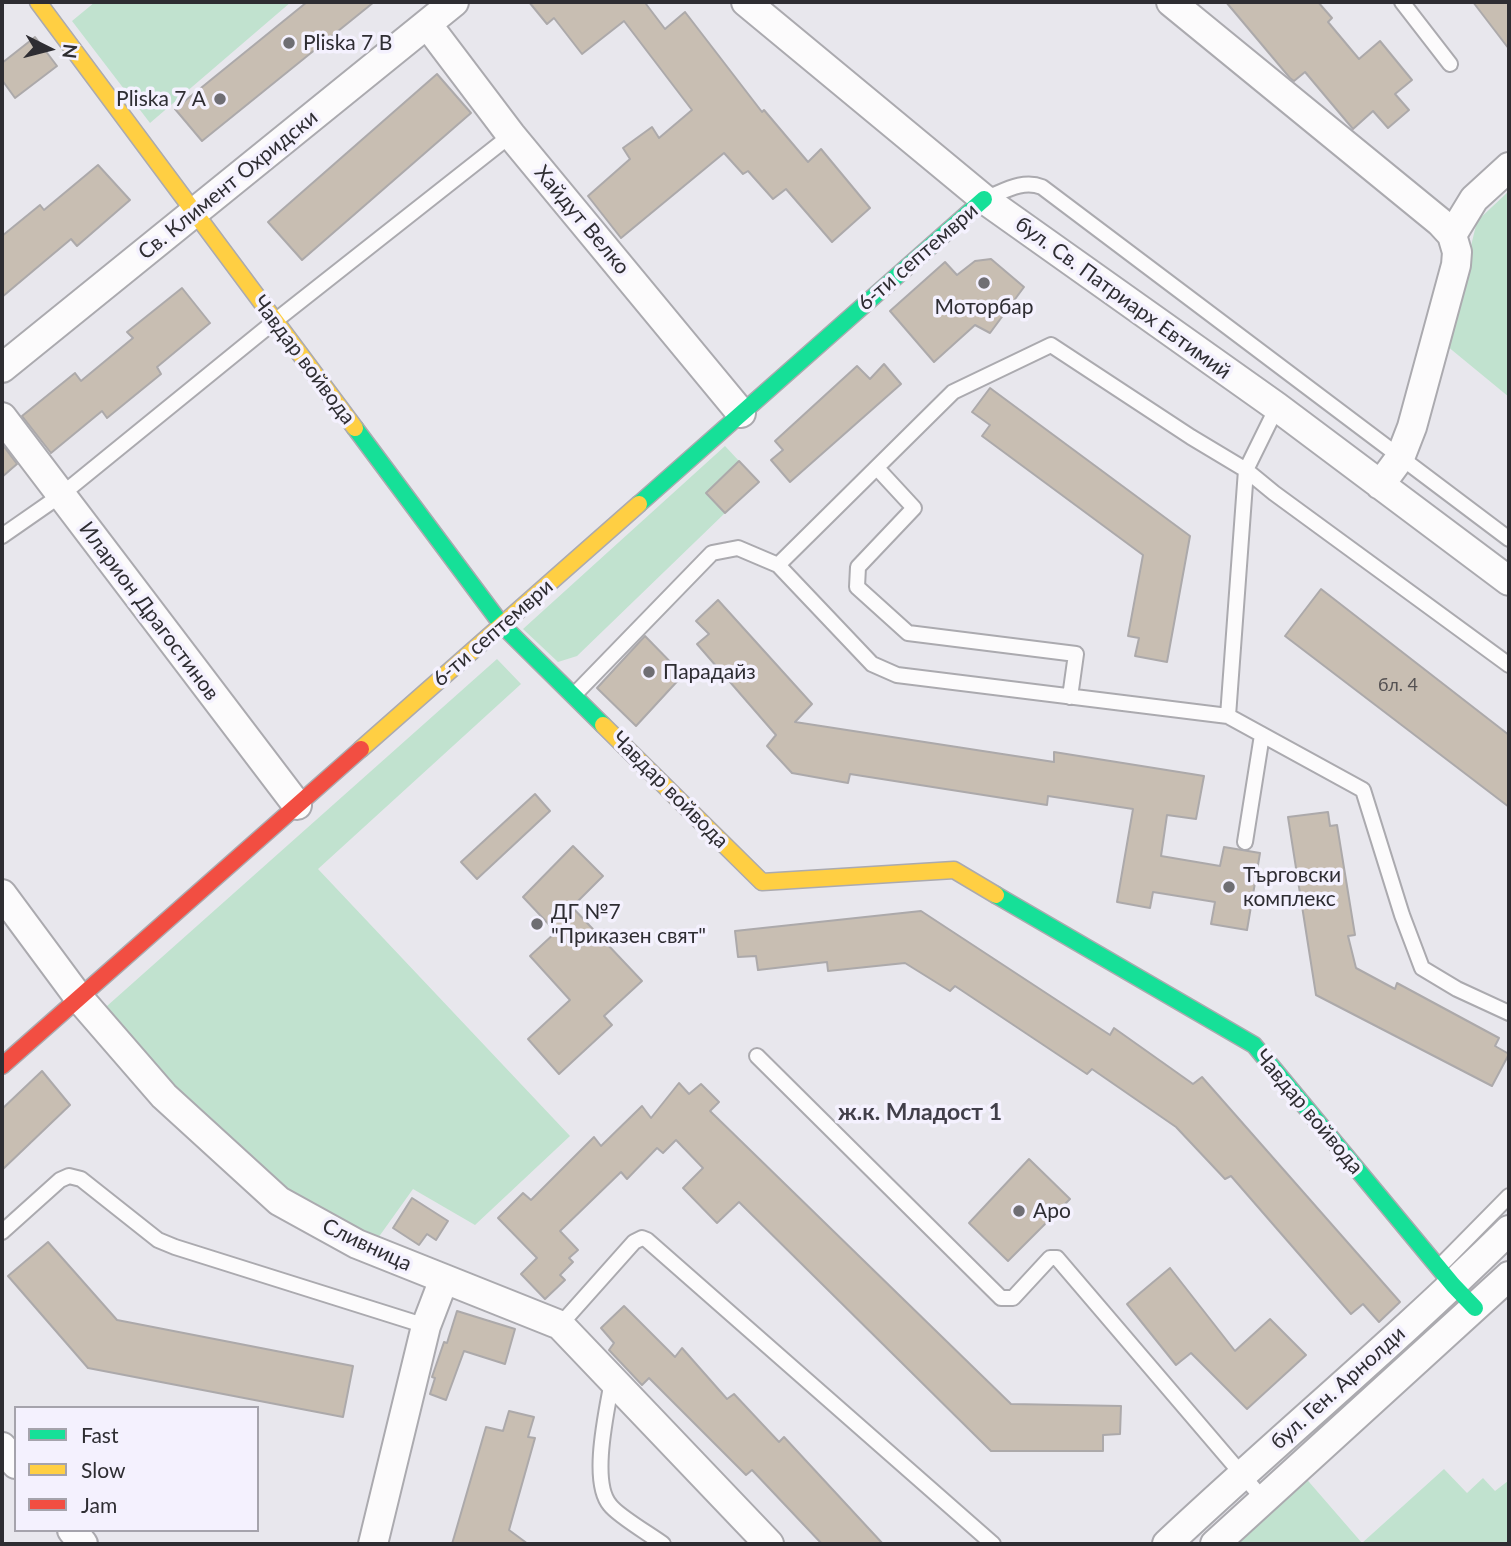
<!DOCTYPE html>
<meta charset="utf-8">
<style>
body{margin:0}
#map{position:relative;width:1511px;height:1546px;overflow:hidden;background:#e8e7ed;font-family:Lato,sans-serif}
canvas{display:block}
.frame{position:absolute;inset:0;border:4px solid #2e2d32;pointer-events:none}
.legend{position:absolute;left:14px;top:1406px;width:245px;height:126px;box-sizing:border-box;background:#f4f1fe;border:2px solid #a5a3ac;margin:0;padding:9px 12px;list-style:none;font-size:21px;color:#2e2d32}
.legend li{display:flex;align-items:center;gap:14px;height:35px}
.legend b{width:35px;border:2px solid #a5a3ac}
.north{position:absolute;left:14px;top:14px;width:70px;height:70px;-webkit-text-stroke:5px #f4f1fe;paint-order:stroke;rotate:96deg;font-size:19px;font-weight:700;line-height:28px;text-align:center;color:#2e2d32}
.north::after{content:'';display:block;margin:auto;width:24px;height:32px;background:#2e2d32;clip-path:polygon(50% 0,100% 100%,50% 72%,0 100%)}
</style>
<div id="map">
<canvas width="1511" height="1546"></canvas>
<div class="frame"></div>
<ul class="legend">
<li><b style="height:9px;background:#16e098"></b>Fast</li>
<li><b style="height:9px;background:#ffcf43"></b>Slow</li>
<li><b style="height:9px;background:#f24e42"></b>Jam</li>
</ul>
<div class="north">N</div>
</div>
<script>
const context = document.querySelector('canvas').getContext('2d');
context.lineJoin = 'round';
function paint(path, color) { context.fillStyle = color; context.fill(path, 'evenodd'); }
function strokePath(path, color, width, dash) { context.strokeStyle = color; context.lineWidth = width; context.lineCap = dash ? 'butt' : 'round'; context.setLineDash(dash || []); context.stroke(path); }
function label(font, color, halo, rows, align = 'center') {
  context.font = font + ' Lato,sans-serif'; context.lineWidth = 7; context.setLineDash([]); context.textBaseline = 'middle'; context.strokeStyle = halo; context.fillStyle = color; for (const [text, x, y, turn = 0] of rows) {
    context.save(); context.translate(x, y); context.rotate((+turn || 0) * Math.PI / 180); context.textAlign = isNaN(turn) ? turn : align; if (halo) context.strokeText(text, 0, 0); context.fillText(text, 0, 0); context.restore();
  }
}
const green = new Path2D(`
 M95,2H291L150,123L72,21Z
 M1509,191V397L1447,346L1477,221Z
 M725,446L739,461L725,513L577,656L558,662L523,629Z
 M497,659L521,684L318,869L570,1136L475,1225L413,1189L373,1245L285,1204L98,1014Z
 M1444,1469L1467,1493L1483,1478L1495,1491L1508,1481L1509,1544H1228L1303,1475L1362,1543Z`);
const building = new Path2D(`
 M307,2H374L202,141L175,109Z
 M529,2H648L646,4L665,29L685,12L762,112L764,110L808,162L821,149L870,208L832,242L786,189L773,199L748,171L743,174L724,153L621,238L588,196L630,159L623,148L652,127L659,138L692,110L624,21L582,54L554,18L547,24Z
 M1226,2H1318L1332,18L1328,22L1359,59L1380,41L1412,80L1395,94L1409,110L1388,128L1373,111L1353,129L1305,72L1294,81L1290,78Z
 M1473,2H1509V49Z
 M35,37L57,66L15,98L2,80V63Z
 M437,74L471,113L302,260L268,222Z
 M98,165L130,200L77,246L71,239L2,297V236L40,205L44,210Z
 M991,259L1024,287L990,333L975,325L934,362L890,311L945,262L957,275L975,261Z
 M182,288L210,323L157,367L161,374L107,418L102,411L51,453L22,416L75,373L81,381L133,338L127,332Z
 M884,364L901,384L790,482L771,460L783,450L775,441L857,366L870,379Z
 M990,388L1190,536L1167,662L1135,656L1139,638L1128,636L1143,555L982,436L990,425L972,412Z
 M2,444L17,464L2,477Z
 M739,461L759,482L725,513L706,493Z
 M1321,589L1509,735V807L1285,636Z
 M718,600L812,704L795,722L1054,762V752L1204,776L1196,819L1167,815L1161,856L1220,866L1224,847L1260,853L1247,930L1211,924L1215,902L1153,892L1150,908L1117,902L1133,809L1048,796L1047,805L850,774L848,783L792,773L767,746L776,735L697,644L709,634L696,621Z
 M645,636L683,675L636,726L597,688Z
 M535,794L550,811L477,879L461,862Z
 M1328,812L1330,826L1337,825L1355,935L1348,936L1356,968L1395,989L1397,983L1499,1038L1495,1046L1509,1054L1492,1086L1316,995L1288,817Z
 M573,846L603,876L572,907L642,981L604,1016L612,1025L559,1074L528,1039L570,1000L530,956L556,932L523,897Z
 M921,911L1110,1035L1114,1028L1193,1084L1202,1077L1400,1302L1379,1322L1363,1304L1351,1314L1231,1176L1225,1179L1176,1127L1092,1069L1087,1074L955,986L950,991L905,963L828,971L827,962L758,970L756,956L738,957L735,931Z
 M42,1071L70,1105L2,1170V1109Z
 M679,1083L689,1094L701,1084L719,1102L710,1111L1011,1404L1121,1406L1120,1434L1103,1435V1451H991L739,1202L717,1223L683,1188L703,1168L676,1140L663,1153L657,1148L627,1179L621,1172L560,1231L578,1250L569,1258L573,1262L560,1275L565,1280L545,1299L521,1274L537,1258L498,1218L523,1193L531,1200L594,1137L601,1146L642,1106L651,1118Z
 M1029,1159L1070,1199L1008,1261L969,1223Z
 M412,1198L448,1221L436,1240L427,1234L419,1245L393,1228Z
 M48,1242L117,1320L353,1366L343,1417L88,1368L8,1276Z
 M1170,1268L1235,1351L1270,1319L1306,1355L1247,1409L1191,1353L1176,1365L1127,1304Z
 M624,1306L675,1357L682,1348L727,1399L734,1394L779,1442L784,1437L883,1544H822L752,1470L746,1475L649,1378L642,1385L609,1350L614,1343L601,1328Z
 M457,1311L515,1329L505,1364L464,1351L446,1400L430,1394L435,1378L432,1377L444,1342L447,1343Z
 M509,1411L534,1417L528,1437L535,1438L509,1530L528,1544H452L486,1427L503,1431Z`);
const lane = new Path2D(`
 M1402,2L1450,64
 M984,199C1003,192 1022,179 1042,187L1509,539
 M877,468L914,508L858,567L857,587L908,633L1076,654L1070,697
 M2,536L61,495L275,321L511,135
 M778,565L872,664L897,675L1228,716L1246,470L1277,407
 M575,694L712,553L738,548L778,565L953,392L1051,345L1191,437L1246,470L1274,493L1509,665
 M1228,716L1363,790L1402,915L1422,968L1457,989L1509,1013
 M1245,842L1262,735
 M757,1056L1001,1298H1013L1050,1258H1057L1263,1499
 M2,1232L60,1180L69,1176L81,1179L158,1240L175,1247L426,1326
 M1439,1267L1509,1196
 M560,1325L634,1242L642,1238L647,1240L993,1544
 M612,1381C607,1410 590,1482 610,1505C618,1516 651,1535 663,1544`);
const street = new Path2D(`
 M746,2L984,199L1277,407L1509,581
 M1171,2L1440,222L1452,235
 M427,24L511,135L741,413
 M2,368L454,2
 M2,417L297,805
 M1380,485L1400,458L1412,427L1456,265L1457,252L1452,235L1474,199L1509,167
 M2,894L79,998L164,1096L279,1201L357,1244L560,1325L769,1544
 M2,1447L16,1464
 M72,1530L83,1544
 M373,1544L426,1326L444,1279
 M1167,1544C1280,1438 1399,1339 1509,1230
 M1215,1544L1509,1276`);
const fast = new Path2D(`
 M355,428L502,625L603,725
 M639,504L984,199
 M996,895L1254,1045L1453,1285L1475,1308`);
const slow = new Path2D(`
 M38,2L355,428
 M603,725L762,882L954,870L996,895
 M361,749L639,504`);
const jam = new Path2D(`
 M2,1066L361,749`);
const markers = [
 [289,43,7,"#6f6e73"],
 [220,99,7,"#6f6e73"],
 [984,283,7,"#6f6e73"],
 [649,672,7,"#6f6e73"],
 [1229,887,7,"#6f6e73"],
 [537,924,7,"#6f6e73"],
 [1019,1211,7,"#6f6e73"]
];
const numberNames = [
 ["бл. 4",1398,685]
];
const poiNames = [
 ["Pliska 7 B",303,43],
 ["Pliska 7 A",206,99,"right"],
 ["Моторбар",984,307,"center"],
 ["Парадайз",663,672],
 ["Търговски",1243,875],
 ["комплекс",1243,899],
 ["ДГ №7",551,912],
 ["\"Приказен свят\"",551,936],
 ["Аро",1033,1211]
];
const streetNames = [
 ["Св. Климент Охридски",228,185,-39],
 ["Хайдут Велко",582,220,50],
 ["6-ти септември",918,257,-41],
 ["бул. Св. Патриарх Евтимий",1123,298,36],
 ["Чавдар войвода",304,360,53],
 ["Иларион Драгостинов",149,611,53],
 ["6-ти септември",493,633,-41],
 ["Чавдар войвода",670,790,45],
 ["Чавдар войвода",1309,1112,50],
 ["Сливница",367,1245,25],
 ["бул. Ген. Арнолди",1338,1388,-42]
];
const neighbourhoodNames = [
 ["ж.к. Младост 1",920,1113]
];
paint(green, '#c1e2cf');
paint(building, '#c8beb2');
strokePath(building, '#aca9aa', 2);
strokePath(lane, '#abaaaf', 18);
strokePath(street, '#abaaaf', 32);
strokePath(fast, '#abaaaf', 19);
strokePath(slow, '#abaaaf', 19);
strokePath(jam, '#abaaaf', 19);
strokePath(lane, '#fcfbfc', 14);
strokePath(street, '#fcfbfc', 28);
strokePath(fast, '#16e098', 16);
strokePath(slow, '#ffcf43', 16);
strokePath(jam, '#f24e42', 16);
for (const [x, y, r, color] of markers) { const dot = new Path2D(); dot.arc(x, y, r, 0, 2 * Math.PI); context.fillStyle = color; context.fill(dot); strokePath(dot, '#f4f1fe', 2.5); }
label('18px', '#545152', null, numberNames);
label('21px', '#2e2d32', '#f4f1fe', poiNames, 'left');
label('21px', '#2e2d32', '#f4f1fe', streetNames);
label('bold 23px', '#413f49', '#f4f1fe', neighbourhoodNames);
</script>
